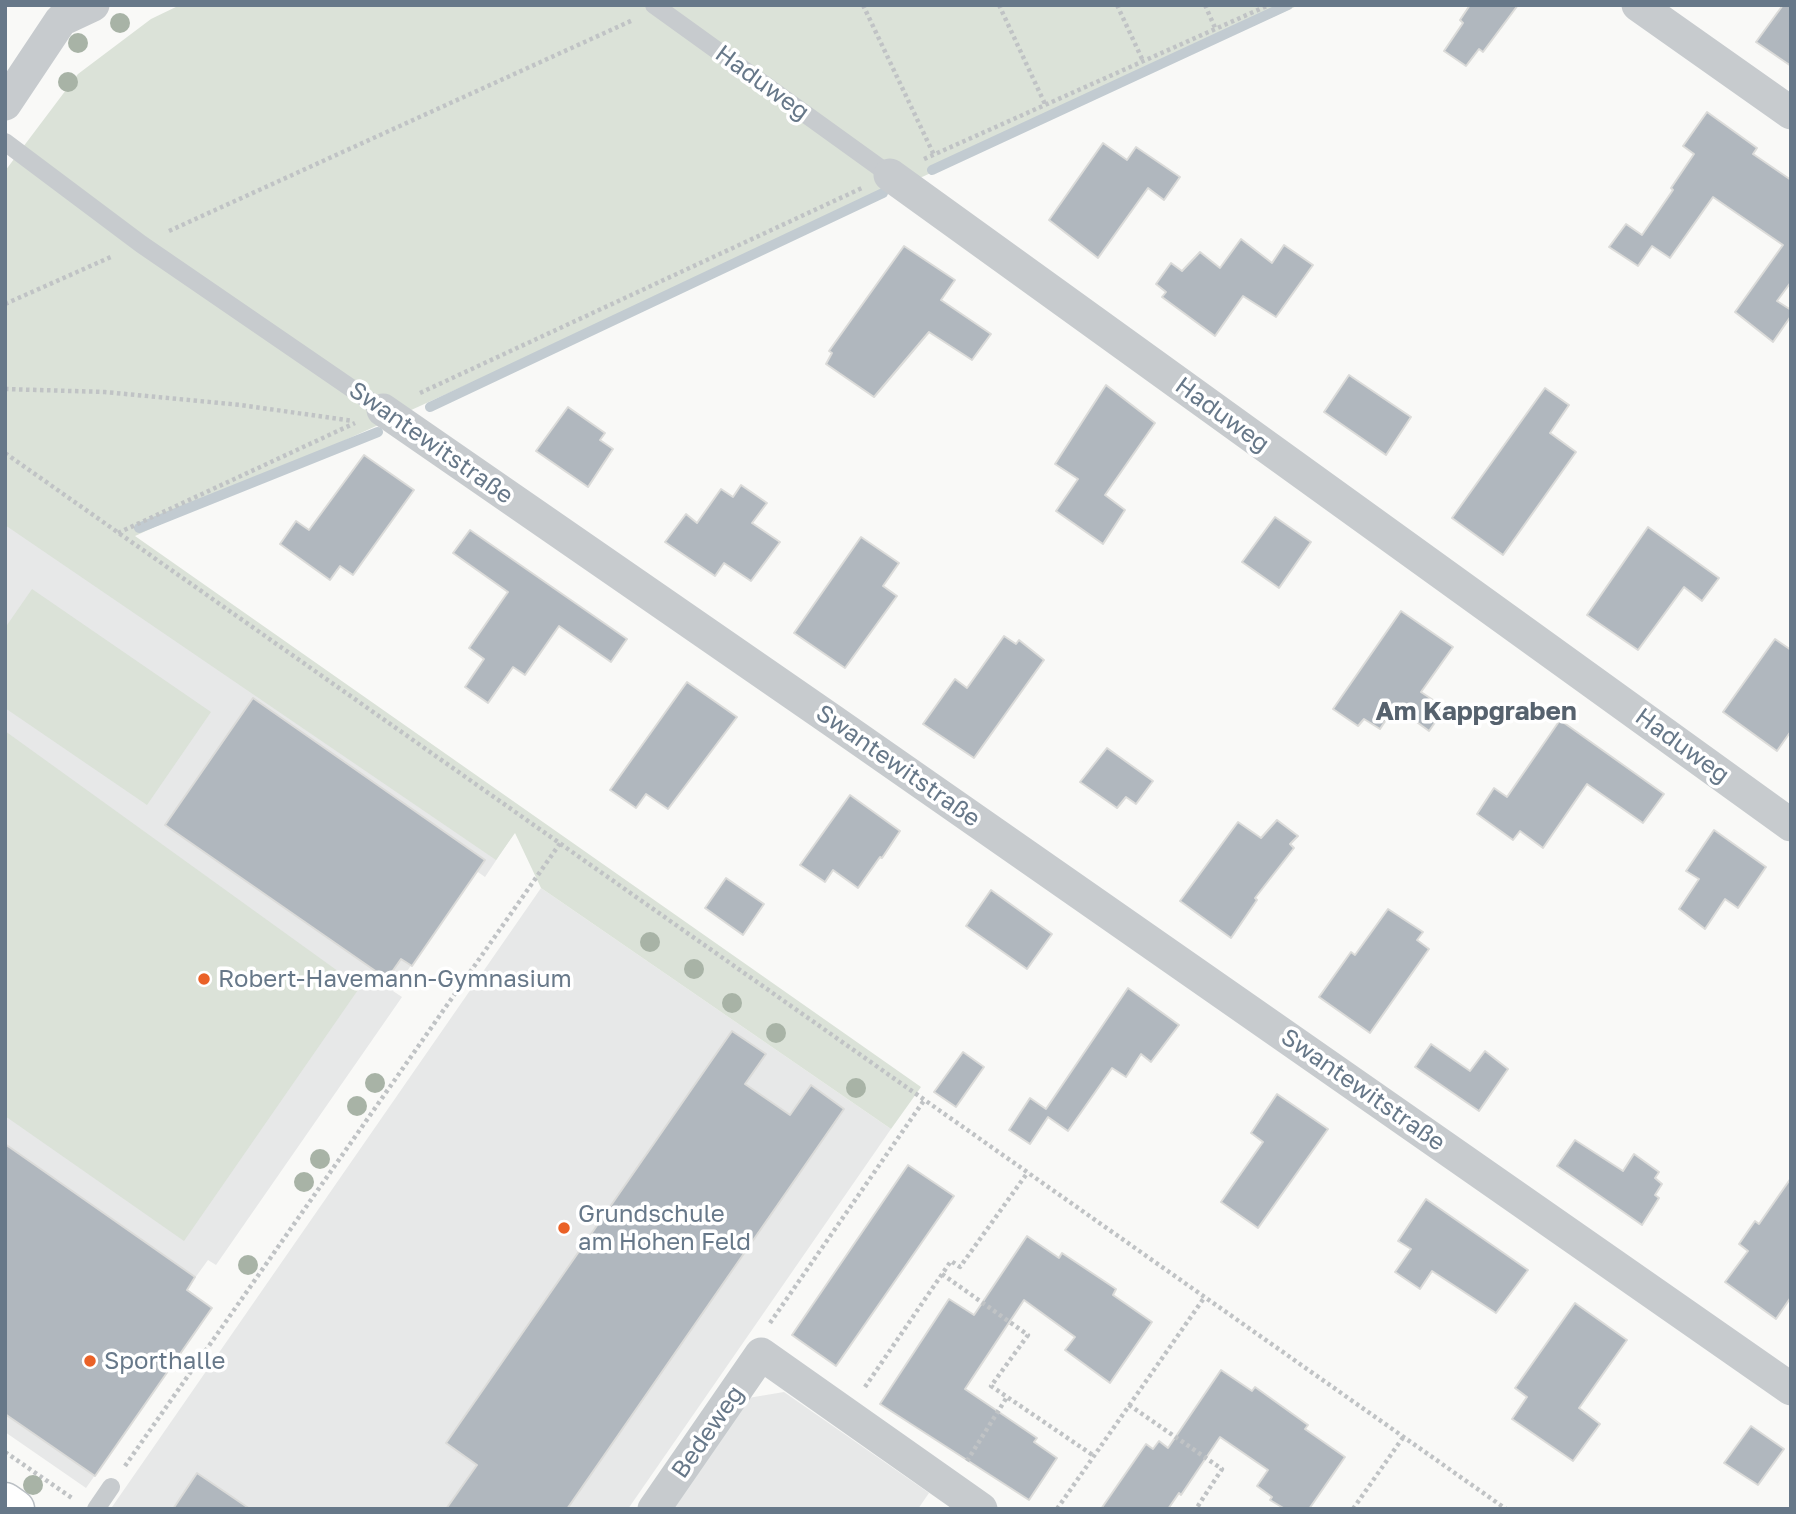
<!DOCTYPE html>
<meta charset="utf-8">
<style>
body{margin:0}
#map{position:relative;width:1796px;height:1514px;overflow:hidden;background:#f9f9f7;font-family:"Golos Text",sans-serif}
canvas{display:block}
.frame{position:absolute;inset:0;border:7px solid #677889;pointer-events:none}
</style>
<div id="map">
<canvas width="1796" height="1514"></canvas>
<div class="frame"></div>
</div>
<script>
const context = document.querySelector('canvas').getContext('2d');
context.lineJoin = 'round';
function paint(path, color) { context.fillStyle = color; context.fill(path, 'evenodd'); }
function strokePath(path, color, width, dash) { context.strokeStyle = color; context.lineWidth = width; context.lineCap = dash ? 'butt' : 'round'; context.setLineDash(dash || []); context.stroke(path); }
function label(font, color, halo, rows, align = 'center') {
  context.font = font + ' "Golos Text",sans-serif'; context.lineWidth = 7; context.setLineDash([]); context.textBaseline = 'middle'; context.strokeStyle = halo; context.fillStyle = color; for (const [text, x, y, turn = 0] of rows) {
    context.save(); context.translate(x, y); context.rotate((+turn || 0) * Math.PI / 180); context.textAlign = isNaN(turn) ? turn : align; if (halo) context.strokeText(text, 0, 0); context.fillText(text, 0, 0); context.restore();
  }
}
const built = new Path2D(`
 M5,478L515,832L485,877L468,865L472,879L393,991L402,997L216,1265L208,1260L187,1289L212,1308L86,1488L5,1432Z
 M541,888L891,1129L628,1509H115L112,1507Z
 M784,1392L929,1493L918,1509H672L748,1398Z`);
const green = new Path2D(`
 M180,5H1299L135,536L921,1087L891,1129L541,888L515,833L496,860L5,525V171L78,74L151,19Z
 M32,589L211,712L147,805L5,708V628Z
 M5,731L360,987L184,1241L5,1116Z`);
const stream = new Path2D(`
 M932,170L1288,5
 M430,407L883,193
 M139,528L378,432`);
const building = new Path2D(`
 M1470,5H1518L1483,52L1479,49L1466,66L1444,51L1463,23L1460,20Z
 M1783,5H1791V66L1756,42Z
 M1707,112L1757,148L1753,154L1791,180V282L1777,301L1791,310V316L1773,342L1735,312L1783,245L1713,197L1670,258L1652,246L1638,266L1609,247L1626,224L1642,235L1673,190L1671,188L1694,154L1683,146Z
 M1103,143L1127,160L1136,147L1180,177L1164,200L1148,188L1098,258L1049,220Z
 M1241,239L1272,263L1284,245L1313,265L1276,317L1243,296L1215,336L1162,297L1166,292L1156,284L1171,263L1182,271L1200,252L1220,268Z
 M904,246L955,280L941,300L991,334L972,360L929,332L874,397L826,364L832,353L829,351Z
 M1349,375L1411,417L1386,455L1324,412Z
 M1106,385L1155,423L1105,495L1125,510L1103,544L1056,511L1078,479L1055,464Z
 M1545,388L1569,405L1550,433L1576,452L1503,555L1452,518Z
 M568,407L605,433L600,440L613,449L588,487L536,451Z
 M364,455L414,490L353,575L340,566L330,580L280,544L296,521L309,530Z
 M741,485L767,503L752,523L780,542L751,581L724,563L715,576L665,542L686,514L697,523L721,489L733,497Z
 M1275,517L1311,542L1279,588L1242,562Z
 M1648,527L1719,578L1702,601L1684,587L1638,650L1587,615Z
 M470,530L627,639L611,662L559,626L525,675L513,667L488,703L465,687L484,659L469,648L508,592L453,553Z
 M861,537L899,563L883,586L897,596L845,668L794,633Z
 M1401,611L1453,647L1421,692L1445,708L1429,731L1395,706L1380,729L1364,719L1358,726L1333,709Z
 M1004,636L1016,644L1019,640L1044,660L974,758L923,724L955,679L967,688Z
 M1775,639L1791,650V731L1777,751L1723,712Z
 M687,682L737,717L668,809L646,794L636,808L610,790Z
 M253,698L485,860L412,966L401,959L387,979L165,825Z
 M1560,720L1664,794L1643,823L1587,784L1543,848L1520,831L1513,840L1477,814L1494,788L1507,797Z
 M1107,748L1153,781L1136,804L1126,797L1117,808L1080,782Z
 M850,795L900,831L882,858L880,857L858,888L833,870L825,882L800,865Z
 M1277,820L1298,836L1290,844L1294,848L1255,898L1257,900L1231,938L1180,901L1238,822L1261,838Z
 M1714,830L1766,867L1738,908L1725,899L1705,929L1679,909L1699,879L1686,871Z
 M726,878L764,904L743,935L705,908Z
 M991,890L1052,934L1027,969L966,926Z
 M1388,909L1423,932L1417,940L1429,949L1370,1033L1319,997L1351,952L1355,955Z
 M1128,988L1179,1025L1151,1062L1141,1054L1126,1077L1112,1068L1068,1131L1048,1117L1030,1144L1009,1130L1030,1098L1046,1109Z
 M732,1031L766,1054L745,1084L790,1115L811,1085L844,1109L567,1509H446L477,1465L446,1443Z
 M1431,1044L1470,1071L1485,1051L1508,1069L1479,1111L1415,1067Z
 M963,1052L984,1067L956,1107L934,1092Z
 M1277,1094L1328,1129L1258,1228L1221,1202L1263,1142L1251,1133Z
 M1575,1140L1623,1171L1634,1154L1659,1172L1655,1178L1662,1184L1655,1195L1659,1198L1642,1225L1557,1166Z
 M5,1144L195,1277L187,1290L212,1308L95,1476L5,1414Z
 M908,1165L954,1196L836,1366L792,1335Z
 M1791,1178V1297L1776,1319L1725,1282L1748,1251L1739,1244L1755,1221L1759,1224Z
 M1426,1199L1528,1270L1496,1313L1432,1271L1420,1289L1395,1272L1411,1249L1398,1241Z
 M1027,1236L1059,1258L1062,1253L1116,1289L1113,1295L1152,1322L1110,1383L1065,1350L1075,1337L1024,1300L965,1389L1037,1438L1034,1442L1057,1458L1029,1500L880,1404L949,1299L974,1315Z
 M1575,1303L1627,1340L1579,1408L1600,1424L1573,1461L1512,1419L1527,1397L1515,1388Z
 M1221,1370L1252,1391L1255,1387L1308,1425L1305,1429L1345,1457L1309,1509H1285L1270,1500L1272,1497L1257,1486L1268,1470L1220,1437L1181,1495L1179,1493L1168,1509H1101L1146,1444L1153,1449L1159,1441L1168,1448Z
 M1751,1426L1784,1449L1758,1485L1724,1463Z
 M197,1473L250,1509H173Z`);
const path = new Path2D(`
 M863,5L934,155
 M999,5L1045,104
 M1117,5L1143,61
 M1205,5L1216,30
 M924,159L1269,5
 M169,231L633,20
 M5,304L113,256
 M5,389L105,392L241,405L353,421
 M420,393L862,188
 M5,453L1506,1509
 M118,533L355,423
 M942,1274L1028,1335L991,1386L1094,1456
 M770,1323L925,1099
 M865,1387L951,1261L960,1267L1028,1172
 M1129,1405L1222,1469L1196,1509
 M5,1452L72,1498
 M967,1461L1007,1397
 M125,1466L561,842
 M1057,1509L1204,1298
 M1353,1509L1404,1436`);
const lane = new Path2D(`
 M654,5L890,175
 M5,142L141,244L383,410
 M96,1509L111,1487`);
const street = new Path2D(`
 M1638,5L1791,113
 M5,104L61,20L93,5
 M890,175L1791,825
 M383,410L833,721L1791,1389
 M654,1509L761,1354L981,1509`);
const secondary = new Path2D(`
 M5,1502L15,1509`);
const trees = [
 [120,23],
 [78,43],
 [68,82],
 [650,942],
 [694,969],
 [732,1003],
 [776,1033],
 [375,1083],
 [856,1088],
 [357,1106],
 [320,1159],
 [304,1182],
 [248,1265],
 [33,1485]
];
const markers = [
 [204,979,7,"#ea6127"],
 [564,1228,7,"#ea6127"],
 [90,1361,7,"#ea6127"]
];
const streetNames = [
 ["Haduweg",762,83,36],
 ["Haduweg",1222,415,36],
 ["Swantewitstraße",431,443,35],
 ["Haduweg",1682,746,36],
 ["Swantewitstraße",898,766,35],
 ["Swantewitstraße",1363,1090,35],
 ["Bedeweg",708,1432,-55]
];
const poiNames = [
 ["Robert-Havemann-Gymnasium",218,979],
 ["Grundschule",578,1214],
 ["am Hohen Feld",578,1242],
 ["Sporthalle",104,1361]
];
const neighbourhoodNames = [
 ["Am Kappgraben",1476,712]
];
paint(built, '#e7e8e8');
paint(green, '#dbe2d8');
strokePath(stream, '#c2cbd1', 10);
paint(building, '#b0b7be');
strokePath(building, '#dbdbd9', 2);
strokePath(secondary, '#bbc0c5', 41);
strokePath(path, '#c0c3c5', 4.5, [3.5, 3.5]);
strokePath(lane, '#c7cbce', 18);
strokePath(street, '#c7cbce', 33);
strokePath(secondary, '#fff', 38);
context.fillStyle = '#a8b3a6';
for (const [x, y] of trees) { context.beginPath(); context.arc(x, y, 10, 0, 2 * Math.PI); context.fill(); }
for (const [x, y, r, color] of markers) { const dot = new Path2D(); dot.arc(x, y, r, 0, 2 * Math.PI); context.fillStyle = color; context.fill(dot); strokePath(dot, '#fff', 2.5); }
label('24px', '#677889', '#fff', streetNames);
label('24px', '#677889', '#fff', poiNames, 'left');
label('bold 26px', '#56626e', '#fff', neighbourhoodNames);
</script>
